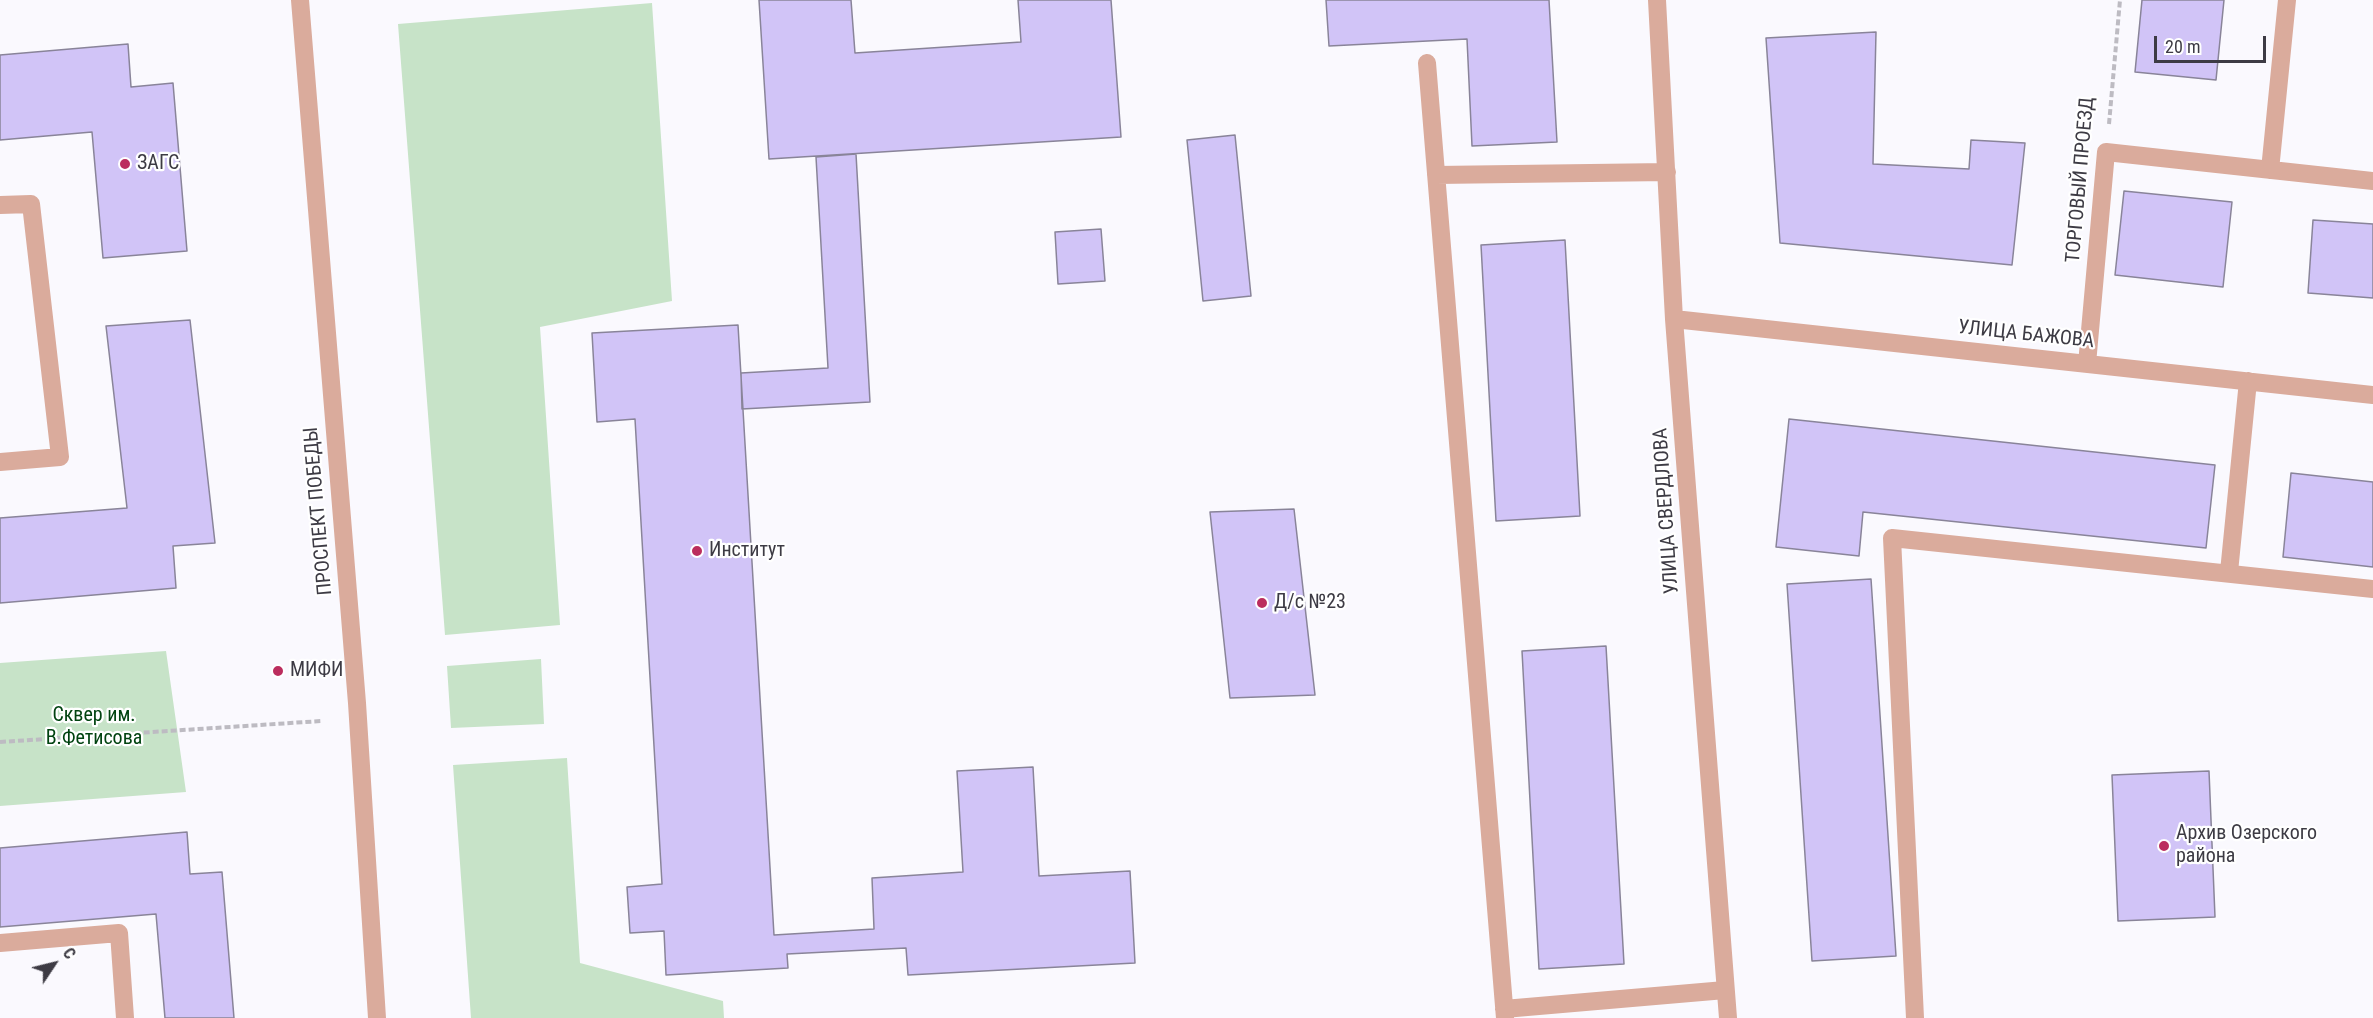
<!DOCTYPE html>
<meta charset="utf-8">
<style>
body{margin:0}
#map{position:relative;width:2373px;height:1018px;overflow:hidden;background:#faf9fe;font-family:"Roboto Condensed",sans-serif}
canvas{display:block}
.north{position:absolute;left:24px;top:934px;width:60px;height:60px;-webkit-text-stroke:4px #fff;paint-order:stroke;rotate:55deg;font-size:16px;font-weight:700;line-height:24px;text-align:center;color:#3d3b44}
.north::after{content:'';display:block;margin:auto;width:21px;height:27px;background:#3d3b44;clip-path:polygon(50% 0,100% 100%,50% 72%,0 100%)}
.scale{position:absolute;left:2154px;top:36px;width:112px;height:27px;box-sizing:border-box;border:3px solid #3d3b44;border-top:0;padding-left:8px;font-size:18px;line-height:21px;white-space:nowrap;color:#3d3b44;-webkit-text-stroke:4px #fff;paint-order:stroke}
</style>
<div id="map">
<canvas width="2373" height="1018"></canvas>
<div class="north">С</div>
<div class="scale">20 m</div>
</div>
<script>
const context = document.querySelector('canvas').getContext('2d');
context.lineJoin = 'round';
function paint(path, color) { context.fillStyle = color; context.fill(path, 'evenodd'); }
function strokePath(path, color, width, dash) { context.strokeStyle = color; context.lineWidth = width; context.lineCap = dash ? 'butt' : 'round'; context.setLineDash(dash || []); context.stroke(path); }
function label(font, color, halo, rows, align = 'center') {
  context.font = font + ' "Roboto Condensed",sans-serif'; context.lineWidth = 4.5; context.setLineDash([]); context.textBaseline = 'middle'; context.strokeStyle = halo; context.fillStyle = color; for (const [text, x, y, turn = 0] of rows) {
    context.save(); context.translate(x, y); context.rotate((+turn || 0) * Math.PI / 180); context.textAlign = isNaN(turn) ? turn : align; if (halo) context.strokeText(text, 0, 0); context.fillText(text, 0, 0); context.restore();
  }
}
const green = new Path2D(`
 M652,3L672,301L540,327L560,625L445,635L398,24Z
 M166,651L186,792L0,806V663Z
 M541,659L544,724L451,728L447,666Z
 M567,758L580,963L723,1001L724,1018H471L453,765Z`);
const building = new Path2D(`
 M759,0H851L855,53L1021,42L1018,0H1111L1121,137L769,159Z
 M1326,0H1549L1557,142L1472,146L1467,39L1329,46Z
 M2142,0H2224L2216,80L2135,72Z
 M1876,32L1873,164L1969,169L1971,140L2025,143L2012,265L1780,243L1766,38Z
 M128,44L131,87L173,83L187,251L103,258L92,132L0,140V55Z
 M1235,135L1251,296L1203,301L1187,140Z
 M856,154L870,402L742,409L741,373L828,368L816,157Z
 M2124,191L2232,202L2223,287L2115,275Z
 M2313,220L2373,224V298L2308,293Z
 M1101,229L1105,281L1058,284L1055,232Z
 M1565,240L1580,516L1496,521L1481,245Z
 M190,320L215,543L173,546L176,588L0,603V518L127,508L106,326Z
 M738,325L774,935L874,929L872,878L963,872L957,771L1033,767L1039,876L1130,871L1135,963L908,975L906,948L787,954L788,968L666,975L664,931L630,933L627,887L662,884L635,419L597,422L592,333Z
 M1789,419L2215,465L2206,548L1863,512L1859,556L1776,547Z
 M2291,473L2373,482V567L2283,557Z
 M1294,509L1315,695L1230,698L1210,512Z
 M1871,579L1896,956L1812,961L1787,584Z
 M1606,646L1624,964L1539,969L1522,651Z
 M2209,771L2215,917L2118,921L2112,775Z
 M187,832L190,874L222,872L234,1018H165L156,914L0,927V848Z`);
const path = new Path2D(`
 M2109,124L2120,0
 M0,742L321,721`);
const minor = new Path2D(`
 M300,0L357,703L377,1018
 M1657,0L1674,319L1728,1018
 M1427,63L1505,1018
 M2270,170L2287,0
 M1436,175L1667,172
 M0,205L31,204L60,457L0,462
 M1674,319L2373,395
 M2087,364L2106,152L2373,181
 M2229,572L2248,381
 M0,943L119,933L125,1018
 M1504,1009L1725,990
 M1915,1018L1892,538L2373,589`);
const markers = [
 [125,164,6,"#bb2d5e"],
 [697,551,6,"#bb2d5e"],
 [1262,603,6,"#bb2d5e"],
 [278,671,6,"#bb2d5e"],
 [2164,846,6,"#bb2d5e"]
];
const poiNames = [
 ["ЗАГС",137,164],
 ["Институт",709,551],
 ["Д/с №23",1274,603],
 ["МИФИ",290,671],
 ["Архив Озерского",2176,834],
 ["района",2176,857]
];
const streetNames = [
 ["ТОРГОВЫЙ ПРОЕЗД",2081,180,-85],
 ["УЛИЦА БАЖОВА",2026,335,6],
 ["ПРОСПЕКТ ПОБЕДЫ",319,511,-95],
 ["УЛИЦА СВЕРДЛОВА",1667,511,-94]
];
const parkNames = [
 ["Сквер им.",94,716],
 ["В.Фетисова",94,739]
];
paint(green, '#c7e3c8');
paint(building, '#d1c4f7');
strokePath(building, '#898499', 1.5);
strokePath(path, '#bdbbc2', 4, [6, 3]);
strokePath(minor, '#daab9c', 18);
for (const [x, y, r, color] of markers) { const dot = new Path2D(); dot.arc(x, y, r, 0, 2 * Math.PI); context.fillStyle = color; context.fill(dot); strokePath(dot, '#fff', 2); }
label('20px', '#3d3b44', '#fff', poiNames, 'left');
label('20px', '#3d3b44', '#fff', streetNames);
label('20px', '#014310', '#fff', parkNames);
</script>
